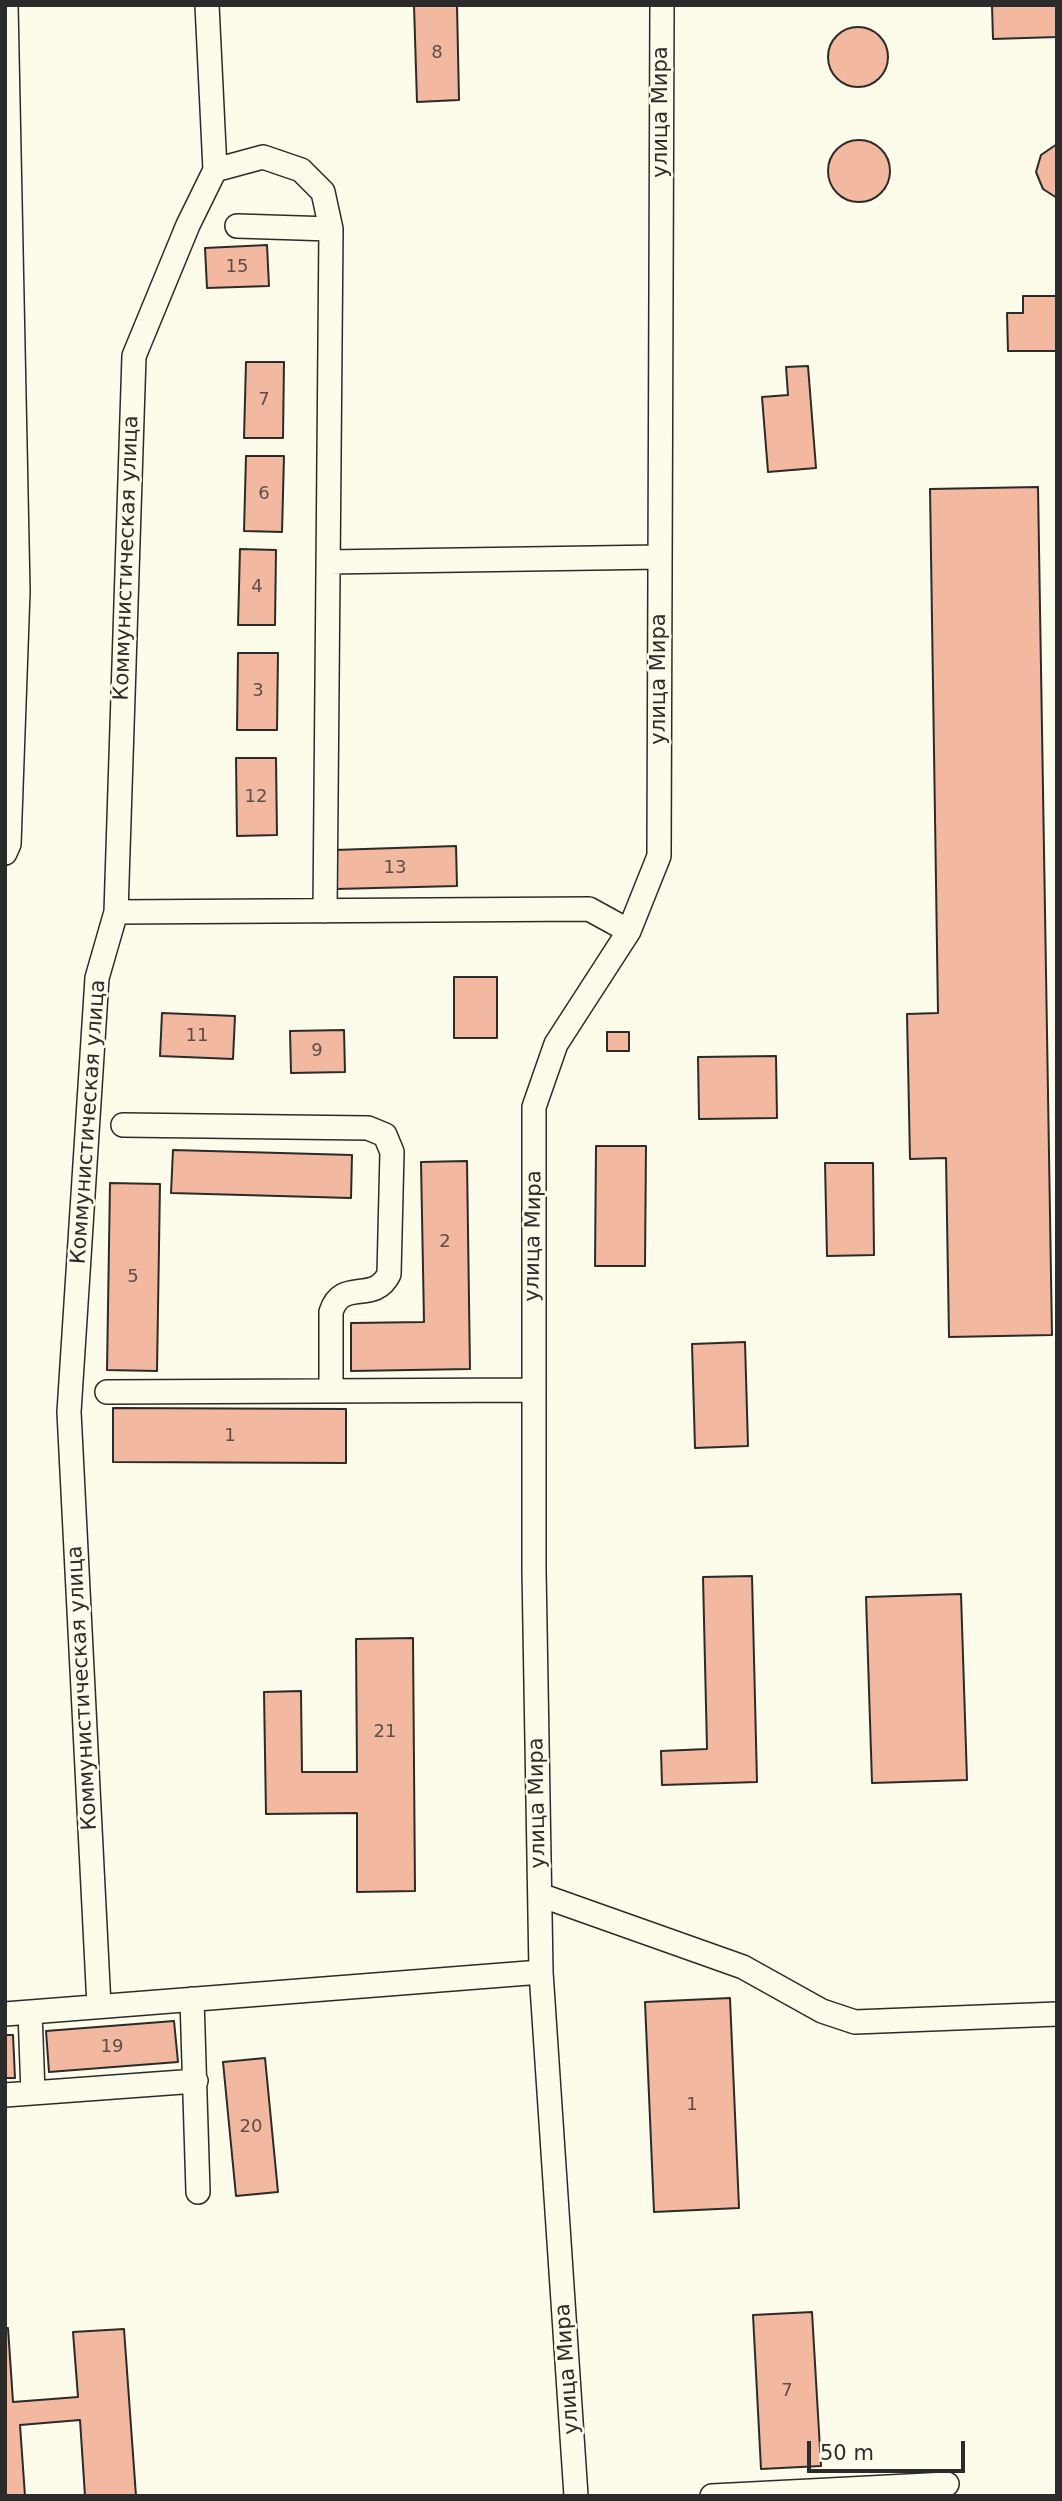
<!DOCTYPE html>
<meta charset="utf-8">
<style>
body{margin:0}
#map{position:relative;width:1062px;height:2501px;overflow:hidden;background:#fdfbea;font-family:"DejaVu Sans",sans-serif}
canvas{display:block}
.frame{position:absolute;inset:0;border:7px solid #2b2b2b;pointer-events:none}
.scale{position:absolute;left:807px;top:2441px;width:158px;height:32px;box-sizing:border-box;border:4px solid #2b2b2b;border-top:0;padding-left:9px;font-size:21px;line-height:24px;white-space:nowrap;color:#2b2b2b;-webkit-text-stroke:5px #fdfbea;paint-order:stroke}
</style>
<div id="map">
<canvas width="1062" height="2501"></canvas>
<div class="frame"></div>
<div class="scale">50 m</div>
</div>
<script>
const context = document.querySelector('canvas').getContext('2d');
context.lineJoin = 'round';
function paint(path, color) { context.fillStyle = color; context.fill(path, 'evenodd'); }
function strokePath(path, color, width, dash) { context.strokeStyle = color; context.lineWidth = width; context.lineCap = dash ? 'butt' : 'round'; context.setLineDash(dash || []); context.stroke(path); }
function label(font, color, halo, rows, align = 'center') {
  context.font = font + ' "DejaVu Sans",sans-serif'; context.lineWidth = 5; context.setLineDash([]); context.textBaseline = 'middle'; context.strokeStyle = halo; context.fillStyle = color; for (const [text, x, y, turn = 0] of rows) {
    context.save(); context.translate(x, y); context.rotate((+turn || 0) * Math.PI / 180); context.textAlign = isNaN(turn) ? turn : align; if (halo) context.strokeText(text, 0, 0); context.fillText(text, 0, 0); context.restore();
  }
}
const building = new Path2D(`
 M414,5H457L459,100L417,102Z
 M992,5H1057V37L993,39Z
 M828 57a30 30 0 1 1 60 0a30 30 0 1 1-60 0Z
 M828 171a31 31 0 1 1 62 0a31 31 0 1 1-62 0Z
 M1057,144V198L1043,189L1036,172L1041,155Z
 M267,245L269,286L207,288L205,248Z
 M1023,296H1057V351H1008L1007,313H1023Z
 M246,362H284L283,438H244Z
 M808,366L816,468L768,472L762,397L788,395L786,367Z
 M246,456H284L282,532L244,531Z
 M1038,487L1052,1335L949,1337L946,1158L910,1159L907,1014L938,1013L930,489Z
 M240,549L276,550L275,625H238Z
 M238,653H278L277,730H237Z
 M236,758H276L277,835L237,836Z
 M456,846L457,886L335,889L334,850Z
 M454,977H497V1038H454Z
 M162,1013L235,1016L233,1059L160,1056Z
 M344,1030L345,1072L291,1073L290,1031Z
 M607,1032H629V1051H607Z
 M776,1056L777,1118L699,1119L698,1057Z
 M596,1146H646L645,1266H595Z
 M173,1150L352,1155L351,1198L171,1193Z
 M467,1161L470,1369L351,1371V1323L424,1322L421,1162Z
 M825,1163H873L874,1255L827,1256Z
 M110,1183L160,1184L157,1371L107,1370Z
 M745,1342L748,1446L695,1448L692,1344Z
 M113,1408L346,1409V1463L113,1462Z
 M752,1576L757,1782L662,1785L661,1751L707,1749L703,1577Z
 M961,1594L967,1780L872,1783L866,1597Z
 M413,1638L415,1891L357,1892V1813L266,1814L264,1692L301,1691L302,1772H357L356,1639Z
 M730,1998L739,2208L654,2212L645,2002Z
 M174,2021L178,2062L49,2072L46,2031Z
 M5,2035H13L15,2078H5Z
 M265,2058L278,2192L236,2196L223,2062Z
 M812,2312L821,2466L761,2469L753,2315Z
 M5,2328H8L13,2402L78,2397L73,2332L124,2329L136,2496H85L80,2420L20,2425L25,2496H5Z`);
const minor = new Path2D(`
 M215,170L263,157L301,170L323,192L331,229L325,911
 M237,226L331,229
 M328,562L660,557
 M5,853L9,844L18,591L6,5
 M116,912L589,909L629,931
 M123,1125L368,1128L385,1135L392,1152L389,1274C374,1305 342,1277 331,1312V1391
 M107,1392L532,1390
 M540,1895L743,1967L822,2011L855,2022L1057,2014
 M192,1999L198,2192
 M99,2006L69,1412L97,978L116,912L134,356L188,225L215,170L207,5
 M30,2012L33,2093
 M5,2014L541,1972
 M5,2095L196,2081
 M576,2496L541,1972L534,1570V1107L556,1044L629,931L659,856L662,5
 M712,2496L947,2484`);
const numberNames = [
 ["8",437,53],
 ["15",237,267],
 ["7",264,400],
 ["6",264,494],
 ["4",257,587],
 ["3",258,691],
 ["12",256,797],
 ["13",395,868],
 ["11",197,1036],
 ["9",317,1051],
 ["2",445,1242],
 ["5",133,1277],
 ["1",230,1436],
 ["21",385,1732],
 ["19",112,2047],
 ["1",692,2105],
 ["20",251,2127],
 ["7",787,2391]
];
const streetNames = [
 ["улица Мира",662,112,-90],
 ["Коммунистическая улица",127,558,-88],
 ["улица Мира",660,679,-90],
 ["Коммунистическая улица",89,1122,-86],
 ["улица Мира",534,1236,-89],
 ["Коммунистическая улица",83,1688,-93],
 ["улица Мира",538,1803,-91],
 ["улица Мира",568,2369,-94]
];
paint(building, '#f2b8a0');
strokePath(building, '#2b2b2b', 2);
strokePath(minor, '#2b2b2b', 26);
strokePath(minor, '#fdfbea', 23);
label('18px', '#5d4e48', null, numberNames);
label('21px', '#2b2b2b', '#fdfbea', streetNames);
</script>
